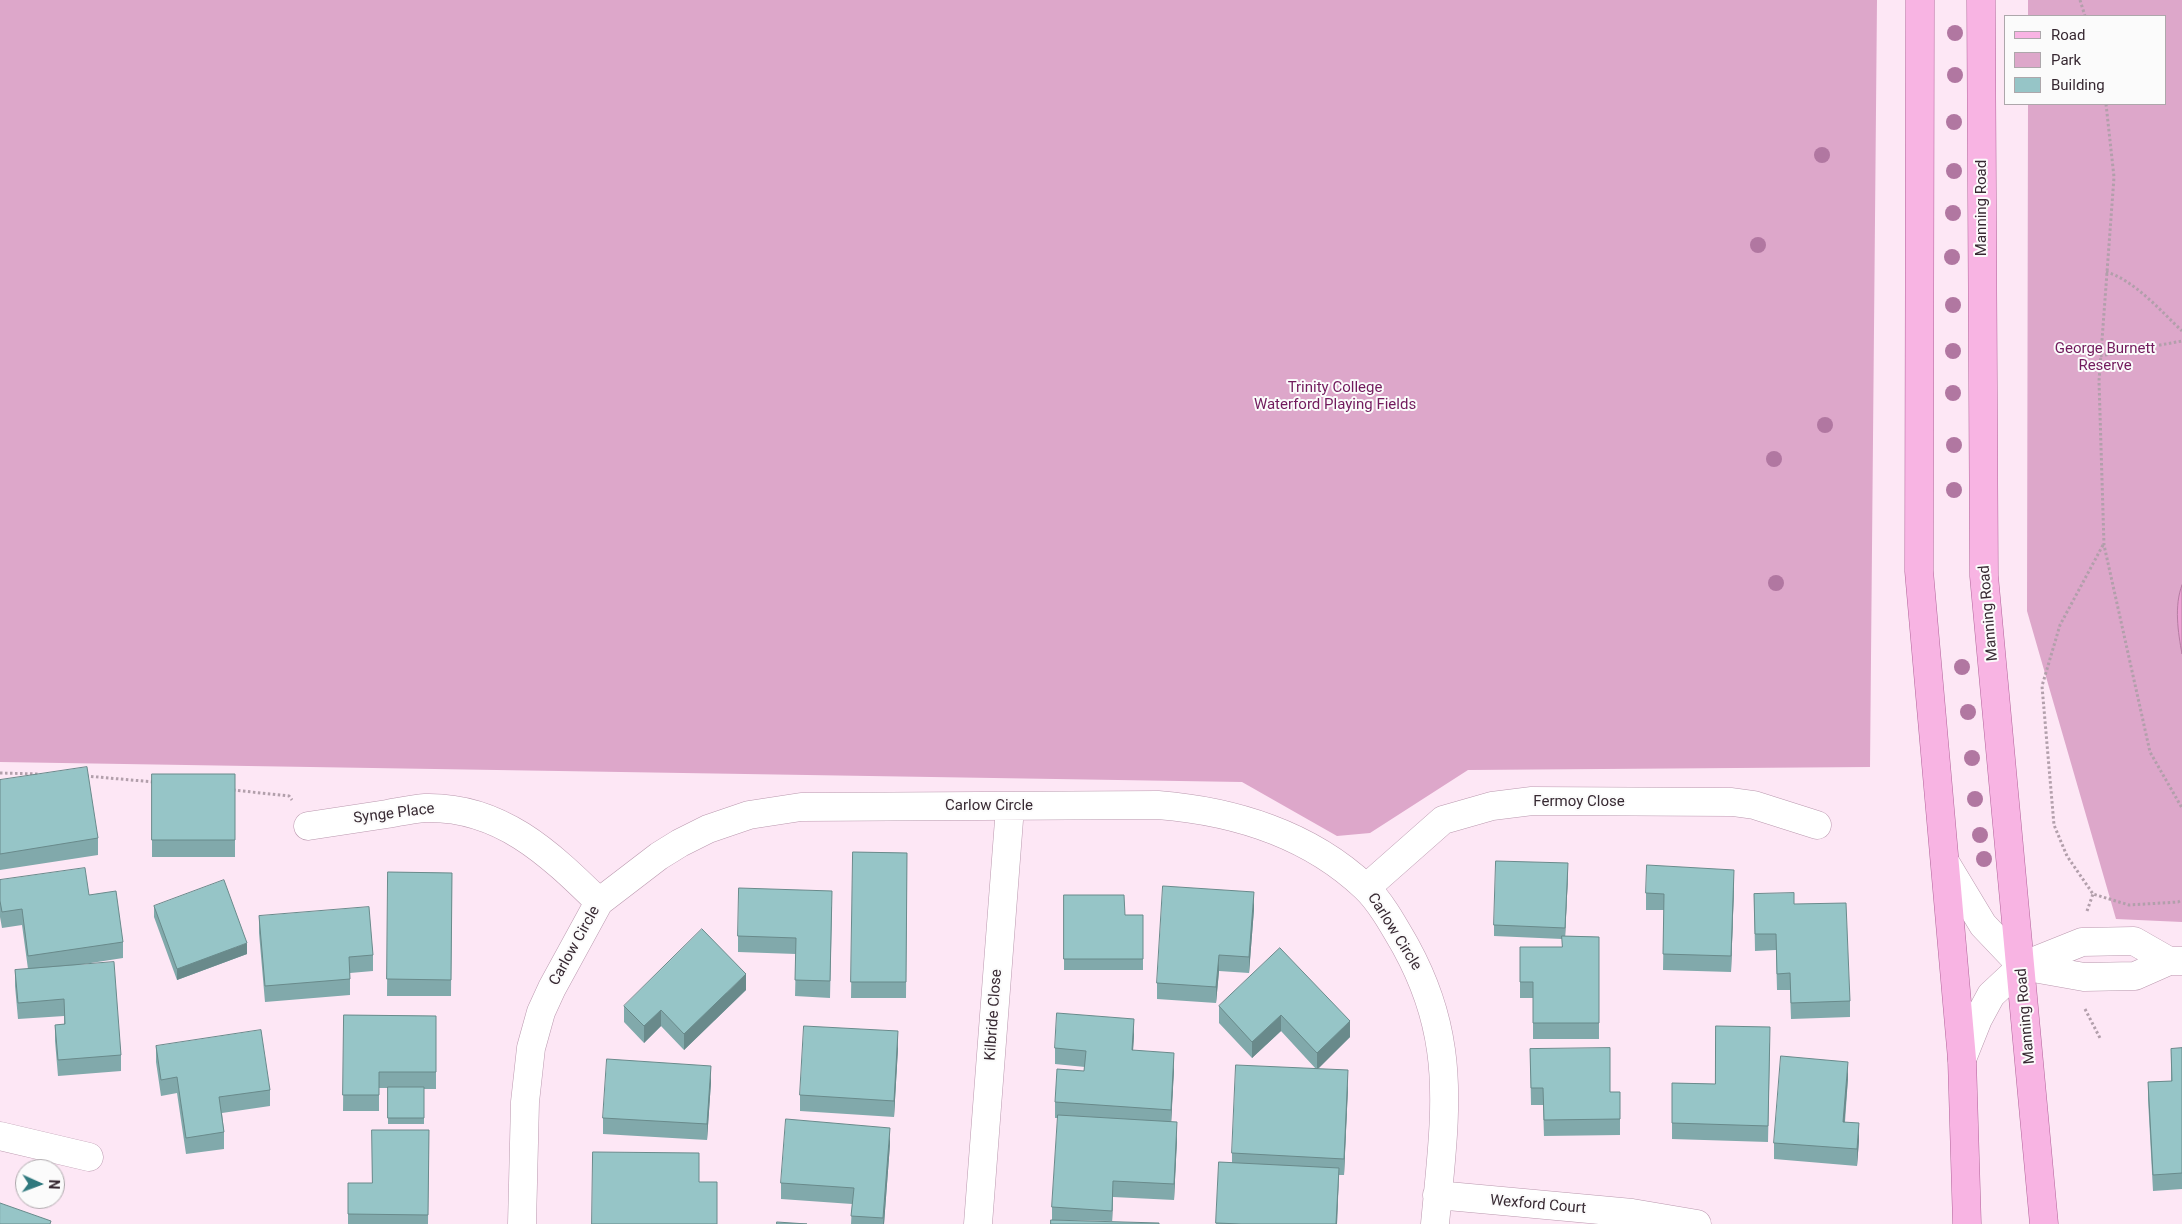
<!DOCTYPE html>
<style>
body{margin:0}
#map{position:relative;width:2182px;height:1224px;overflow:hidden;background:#fde7f5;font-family:Roboto,sans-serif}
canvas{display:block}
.legend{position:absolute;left:2004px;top:15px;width:162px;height:90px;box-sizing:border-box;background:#fbfbfb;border:1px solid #ada7ab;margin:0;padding:6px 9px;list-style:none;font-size:15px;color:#372932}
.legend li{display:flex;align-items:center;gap:10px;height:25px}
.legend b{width:25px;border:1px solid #ada7ab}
.north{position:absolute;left:15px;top:1159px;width:50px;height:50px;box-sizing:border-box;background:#fbfbfb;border:1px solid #ada7ab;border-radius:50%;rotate:92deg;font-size:14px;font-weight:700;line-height:20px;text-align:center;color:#372932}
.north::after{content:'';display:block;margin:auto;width:18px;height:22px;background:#30797e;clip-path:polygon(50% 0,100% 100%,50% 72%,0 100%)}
</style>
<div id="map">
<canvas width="2182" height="1224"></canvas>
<ul class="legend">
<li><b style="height:6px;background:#f8b4e3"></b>Road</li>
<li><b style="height:14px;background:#dda7ca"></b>Park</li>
<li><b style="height:14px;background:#96c5c7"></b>Building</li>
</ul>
<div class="north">N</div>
</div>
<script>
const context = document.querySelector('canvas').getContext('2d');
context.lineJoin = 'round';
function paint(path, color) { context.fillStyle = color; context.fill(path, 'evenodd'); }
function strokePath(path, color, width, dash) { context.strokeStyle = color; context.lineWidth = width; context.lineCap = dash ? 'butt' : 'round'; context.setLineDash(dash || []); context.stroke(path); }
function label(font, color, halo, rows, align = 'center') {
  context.font = font + ' Roboto,sans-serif'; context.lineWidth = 4; context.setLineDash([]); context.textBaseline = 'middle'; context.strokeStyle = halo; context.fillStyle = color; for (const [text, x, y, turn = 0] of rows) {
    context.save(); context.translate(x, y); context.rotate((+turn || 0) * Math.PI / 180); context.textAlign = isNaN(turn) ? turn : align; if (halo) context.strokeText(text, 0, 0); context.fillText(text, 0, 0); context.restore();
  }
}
const green = new Path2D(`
 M0,0H1877L1870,767L1468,770L1370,833L1337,836L1242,782L0,762Z
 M2028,0H2182V922L2116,919L2027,611L2028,104H2166V16H2028Z`);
const water = new Path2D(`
 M2182,585V654C2178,632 2174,606 2182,585Z`);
const path = new Path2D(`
 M2080,0L2085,16
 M2106,104L2114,177L2099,381L2104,545L2150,752L2182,808
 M2106,272C2133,279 2162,312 2182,331
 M2100,356L2182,341
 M2103,545L2060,625L2042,686L2054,825L2067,856L2093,894L2129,905L2178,902L2182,900
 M0,773L40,774
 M86,776L154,782
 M233,790L289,796L292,800
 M2087,911L2093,894
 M2085,1009L2101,1040`);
const minor = new Path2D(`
 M308,826C335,822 361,818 387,814C399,812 412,809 425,808C500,806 549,853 599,902
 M1945,862L1983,925L2022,966L2084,977L2135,976L2169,961H2182
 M1366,888L1443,820L1492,806L1532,801L1732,802L1754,805L1817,825
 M1962,1059L1978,1019L1991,995L2022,966L2082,942L2134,941L2169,961
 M0,1136L89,1157
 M1437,1195L1632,1213L1697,1224
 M522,1224L525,1102L531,1048L541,1012L552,988L599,902L659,856L680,843L708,829L749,815L801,807L1158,805C1233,811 1309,834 1365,887C1381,902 1395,928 1406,947C1423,978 1436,1014 1441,1050C1449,1105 1440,1168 1435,1224
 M978,1224L1010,807`);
const major = new Path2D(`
 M1920,0L1919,571L1962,1059L1967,1224
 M1981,0L1984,576L2044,1224`);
const trees = [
 [1955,33],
 [1955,75],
 [1954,122],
 [1822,155],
 [1954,171],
 [1953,213],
 [1758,245],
 [1952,257],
 [1953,305],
 [1953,351],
 [1953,393],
 [1825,425],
 [1954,445],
 [1774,459],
 [1954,490],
 [1776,583],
 [1962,667],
 [1968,712],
 [1972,758],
 [1975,799],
 [1980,835],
 [1984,859]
];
const wall = new Path2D(`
 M152,774H235V857H152Z
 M0,780L98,838V855L0,870Z
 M853,852L907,853L906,998H851Z
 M388,872L452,873L451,996H387Z
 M1568,875L1565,936L1599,937V1039H1533V998H1520V947H1562V939L1494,936V925Z
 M0,880L89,895L123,942V958L78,965L121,1055V1071L58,1076L55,1041V1025L64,1024V1016L18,1019L15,986V970L28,969L22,925L2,928L0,917Z
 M1734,887L1731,972L1663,970L1664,910H1646V893Z
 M1754,894L1794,904L1850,1001V1017L1791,1019L1790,990H1777L1776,950L1755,951Z
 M1064,895L1125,915H1143V970H1064Z
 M154,906L247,954L177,980L154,917Z
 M832,907L830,998L795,996L796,954L738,952V936Z
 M1254,909L1249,973L1219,971L1216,1003L1157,999V983Z
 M259,916L373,955V971L350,973V995L265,1002L259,933Z
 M1280,948L1350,1037L1317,1069L1348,1087L1344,1175H1339L1337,1224H1216L1219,1162L1232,1163V1153L1316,1069L1281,1031L1252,1058L1219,1023V1006Z
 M746,990L684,1050L661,1026L644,1043L624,1022V1006Z
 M344,1015L436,1016V1089H424V1124H388V1088H379V1111H343Z
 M1134,1035L1133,1050L1174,1069L1171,1122L1177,1139L1174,1200L1113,1197L1112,1221L1052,1220V1207L1058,1118H1055V1102L1084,1071L1085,1067L1055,1064V1048Z
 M1770,1043L1768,1142L1672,1139V1083L1715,1084Z
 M156,1046L270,1090V1106L222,1113L224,1132V1149L186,1154L177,1093L161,1096L156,1062Z
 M898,1048L894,1117L800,1111V1095Z
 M2182,1048V1189L2153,1191L2148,1099V1082L2171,1081V1049Z
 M1530,1049L1610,1092H1620V1135L1544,1136L1543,1105H1531Z
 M1848,1078L1845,1122L1859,1140L1857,1166L1774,1159V1143Z
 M711,1082L707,1140L603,1134V1118Z
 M429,1130L428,1224H348V1183H372Z
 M890,1144L884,1224H851L852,1204L781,1199V1183Z`);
const shadedWall = new Path2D(`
 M1568,863V875L1565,939V928Z
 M1734,870V887L1731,972V956Z
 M1254,892V909L1249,973V957Z
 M247,943V954L177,980V969Z
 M1219,955V971L1216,1003V987Z
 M746,974V990L684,1050V1034Z
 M661,1010V1026L644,1043V1026Z
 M1281,1015V1031L1252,1058V1042Z
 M1134,1019V1035L1132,1066V1050Z
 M1350,1021V1037L1317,1070V1053Z
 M898,1031V1048L894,1117V1101Z
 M1174,1053V1069L1171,1126V1110Z
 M1848,1062V1078L1843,1139V1122Z
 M711,1066V1082L707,1140V1124Z
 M1348,1070V1087L1344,1175V1159Z
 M1177,1122V1139L1174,1200V1184Z
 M1859,1123V1140L1857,1166V1149Z
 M890,1128V1144L884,1224H883Z
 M1339,1168L1337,1224H1336Z
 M1113,1181V1197L1112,1224V1211Z`);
const building = new Path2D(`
 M87,767L98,838L0,854V780Z
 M152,774H235V840H152Z
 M853,852L907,853L906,982H851Z
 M1496,861L1568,863L1565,928L1494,925Z
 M1647,865L1734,870L1731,956L1663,954L1664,894L1646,893Z
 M85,868L89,895L116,891L123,942L28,956L22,909L2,912L0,901V880Z
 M388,872L452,873L451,980L387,979Z
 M224,880L247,943L177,969L154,906Z
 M1163,886L1254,892L1249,957L1219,955L1216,987L1157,983Z
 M739,888L832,891L830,981L795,980L796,938L738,936Z
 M1794,893V904L1846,903L1850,1001L1791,1003L1790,973L1777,974L1776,934H1755L1754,894Z
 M1064,895H1124L1125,915H1143V959H1064Z
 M369,907L373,955L349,957L350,979L265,986L259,916Z
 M702,929L746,974L684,1034L661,1010L644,1026L624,1006Z
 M1562,936L1599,937V1023H1533V982H1520V947H1562Z
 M1280,948L1350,1021L1317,1053L1281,1015L1252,1042L1219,1006Z
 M114,962L121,1055L58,1060L55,1025L65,1024L64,999L18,1003L15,970Z
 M1057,1013L1134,1019L1132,1050L1174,1053L1171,1110L1055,1102L1057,1069L1084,1071L1086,1051L1055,1048Z
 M344,1015L436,1016V1072H379V1095H343Z
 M804,1026L898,1031L894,1101L800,1095Z
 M1716,1026L1770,1027L1768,1126L1672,1123V1083L1715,1084Z
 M261,1030L270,1090L219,1097L224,1132L186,1138L177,1077L161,1080L156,1046Z
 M1610,1048V1092H1620V1119L1544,1120L1543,1088H1531L1530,1049Z
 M2182,1048V1173L2153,1175L2148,1082L2172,1081L2171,1049Z
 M1781,1056L1848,1062L1843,1122L1859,1123L1857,1149L1774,1143Z
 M607,1059L711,1066L707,1124L603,1118Z
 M1236,1065L1348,1070L1344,1159L1232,1153Z
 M388,1087H424V1118H388Z
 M1058,1115L1177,1122L1174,1184L1113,1181L1112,1211L1052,1207Z
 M786,1119L890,1128L883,1218L851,1216L854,1188L781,1183Z
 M372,1130H429L428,1215L348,1214V1183H372Z
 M593,1152L699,1153V1182H717V1224H592Z
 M1219,1162L1339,1168L1336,1224H1241L1216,1223Z
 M0,1203L51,1221L50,1224H0Z
 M1051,1220L1159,1223V1224H1051Z
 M777,1222L807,1224H777Z`);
const streetNames = [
 ["Manning Road",1982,208,-90],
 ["Manning Road",1989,613,-95],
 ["Fermoy Close",1579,802],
 ["Carlow Circle",989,806],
 ["Synge Place",394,814,-7],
 ["Carlow Circle",1394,932,58],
 ["Carlow Circle",575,946,-61],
 ["Kilbride Close",994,1015,-86],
 ["Manning Road",2026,1016,-95],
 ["Wexford Court",1538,1205,5]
];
const parkNames = [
 ["George Burnett",2105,349],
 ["Reserve",2105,366],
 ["Trinity College",1335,388],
 ["Waterford Playing Fields",1335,405]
];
paint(green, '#dda7ca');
paint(water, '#eb9fd2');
strokePath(water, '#b57ca2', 1);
strokePath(minor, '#ba98ae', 29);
strokePath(major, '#b16399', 29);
strokePath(path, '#b29fab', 3, [2.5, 2.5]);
strokePath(minor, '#fff', 28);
strokePath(major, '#f8b4e3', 28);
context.fillStyle = '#b177a1';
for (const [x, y] of trees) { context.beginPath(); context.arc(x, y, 8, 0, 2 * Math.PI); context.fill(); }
paint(wall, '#81a9ab');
paint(shadedWall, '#698a8b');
paint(building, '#96c5c7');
strokePath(building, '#698a8b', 1);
label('15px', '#372932', '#fbfbfb', streetNames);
label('15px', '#721b5d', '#fbfbfb', parkNames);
</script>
